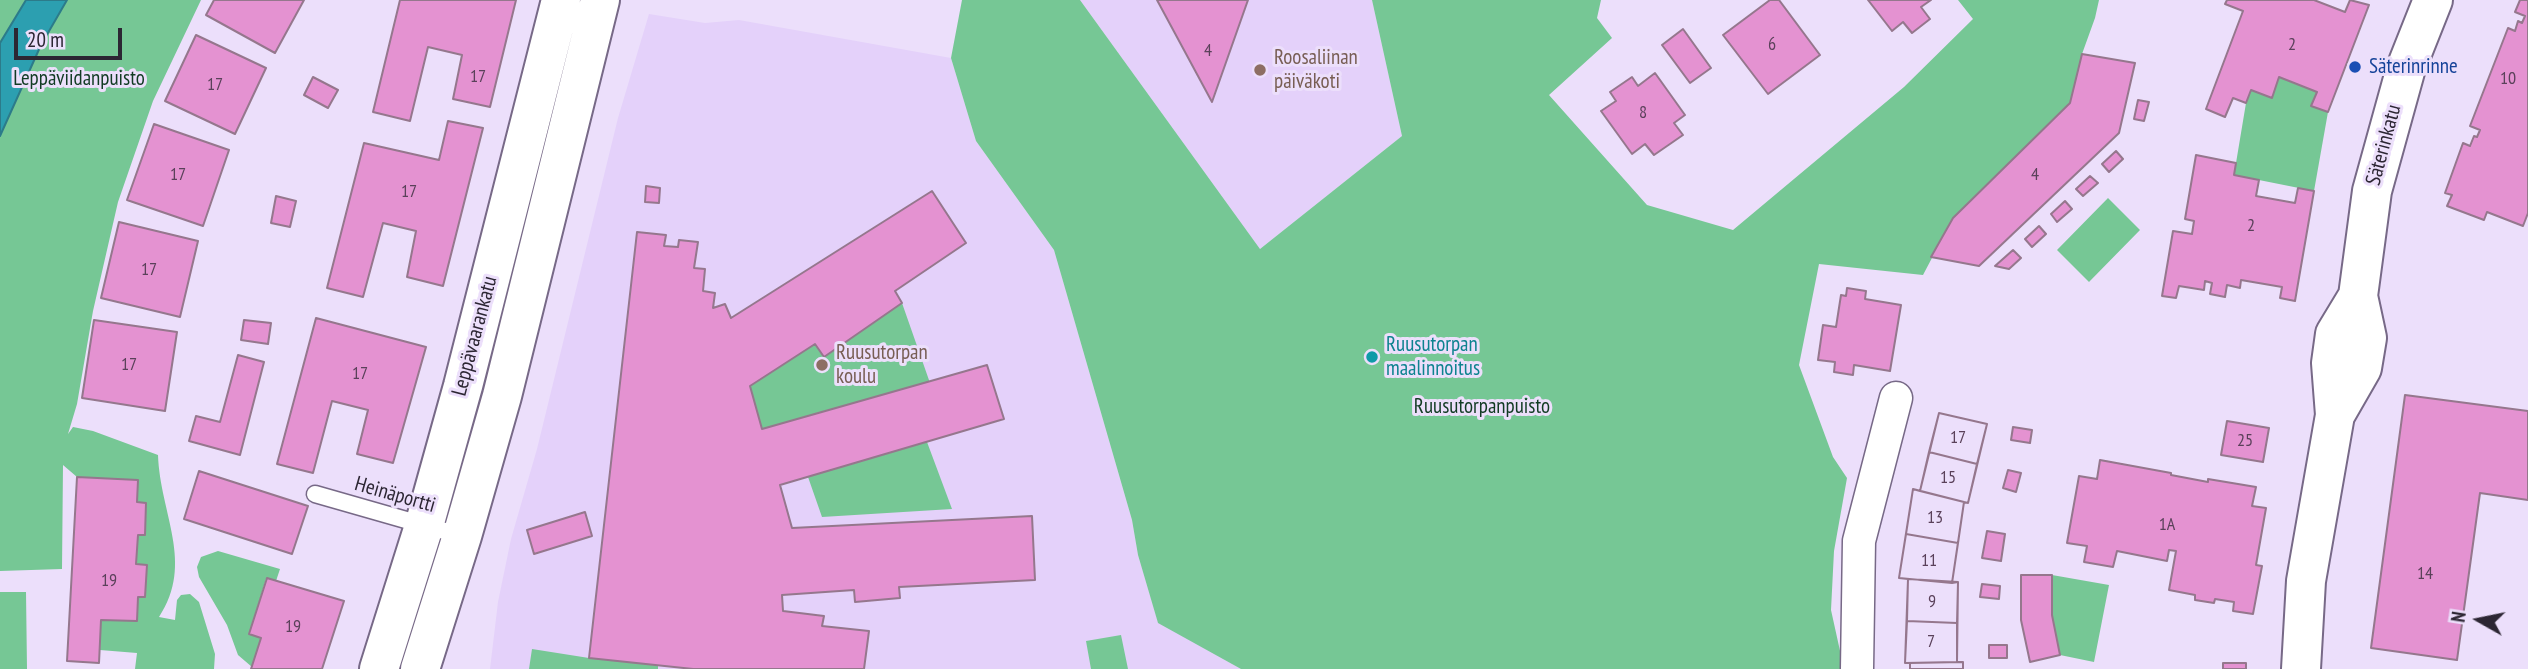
<!DOCTYPE html>
<meta charset="utf-8">
<style>
body{margin:0}
#map{position:relative;width:2528px;height:669px;overflow:hidden;background:#ecdffb;font-family:"PT Sans Narrow",sans-serif}
canvas{display:block}
.north{position:absolute;left:2444px;top:585px;width:70px;height:70px;-webkit-text-stroke:5px #ecdffb;paint-order:stroke;rotate:279deg;font-size:19px;font-weight:700;line-height:28px;text-align:center;color:#2c2633}
.north::after{content:'';display:block;margin:auto;width:24px;height:32px;background:#2c2633;clip-path:polygon(50% 0,100% 100%,50% 72%,0 100%)}
.scale{position:absolute;left:14px;top:28px;width:108px;height:32px;box-sizing:border-box;border:4px solid #2c2633;border-top:0;padding-left:9px;font-size:21px;line-height:24px;white-space:nowrap;color:#2c2633;-webkit-text-stroke:5px #ecdffb;paint-order:stroke}
</style>
<div id="map">
<canvas width="2528" height="669"></canvas>
<div class="north">N</div>
<div class="scale">20 m</div>
</div>
<script>
const context = document.querySelector('canvas').getContext('2d');
context.lineJoin = 'round';
function paint(path, color) { context.fillStyle = color; context.fill(path, 'evenodd'); }
function strokePath(path, color, width, dash) { context.strokeStyle = color; context.lineWidth = width; context.lineCap = dash ? 'butt' : 'round'; context.setLineDash(dash || []); context.stroke(path); }
function label(font, color, halo, rows, align = 'center') {
  context.font = font + ' "PT Sans Narrow",sans-serif'; context.lineWidth = 6; context.setLineDash([]); context.textBaseline = 'middle'; context.strokeStyle = halo; context.fillStyle = color; for (const [text, x, y, turn = 0] of rows) {
    context.save(); context.translate(x, y); context.rotate((+turn || 0) * Math.PI / 180); context.textAlign = isNaN(turn) ? turn : align; if (halo) context.strokeText(text, 0, 0); context.fillText(text, 0, 0); context.restore();
  }
}
const built = new Path2D(`
 M1080,0H1372L1402,136L1260,249Z
 M649,14L705,23L739,20L951,58L976,141L1054,250L1132,520L1138,555L1158,622L1241,669H490L498,602L511,539L537,449L618,118Z`);
const green = new Path2D(`
 M0,0H201L153,101L118,202L93,311L77,404L68,434L73,427L93,431L158,455C160,514 195,563 159,617L175,620L177,600L181,595L190,594L199,602L215,654L214,669H135L137,653L100,650L101,620L137,621L138,597H145L147,565L136,564L138,535H145L146,503L137,502V480L77,477L63,465L62,569L0,571Z
 M962,0H1080L1260,249L1402,136L1372,0H1601L1597,18L1612,38L1549,95L1647,205L1733,230L1904,87L1973,19L1958,0H2099L2095,18L2082,54L2070,103L1953,218L1923,275L1819,264L1799,365L1833,457L1847,478L1834,551L1831,610L1844,669H1241L1158,623L1138,555L1132,520L1054,250L976,141L951,58Z
 M2279,77L2317,92L2312,106L2328,112L2314,191L2234,175L2246,103L2251,90L2271,98Z
 M2108,198L2140,230L2089,282L2057,250Z
 M902,303L930,383L762,429L750,386L815,344Z
 M927,442L952,509L822,517L808,477Z
 M218,551L280,569L276,581L266,579L249,634L261,638L252,667L238,655L227,625L199,577L197,567L201,557Z
 M2052,575L2109,585L2094,662L2060,655L2052,615Z
 M0,592H26L27,669H0Z
 M1121,635L1128,669H1091L1086,641Z
 M532,649L589,658L658,665V669H529Z`);
const water = new Path2D(`
 M26,0H67L41,45L0,136V43Z`);
const building = new Path2D(`
 M214,0H304L275,53L206,15Z
 M400,0H516L490,107L453,99L462,55L428,47L410,121L373,112Z
 M1157,0H1248L1212,102Z
 M1770,0H1779L1820,55L1768,94L1723,35Z
 M1868,0H1931L1921,7L1930,19L1912,33L1903,22L1892,31Z
 M2227,0H2314L2345,12L2350,0L2369,5L2328,112L2311,106L2317,92L2279,77L2272,98L2251,90L2246,103L2233,98L2225,117L2206,109L2243,11L2225,4Z
 M2520,0H2528V213L2523,226L2487,212L2484,220L2447,206L2452,195L2445,193L2463,143L2470,146L2474,136L2477,137L2480,130L2470,126L2508,28L2515,31L2518,21L2522,23L2525,16L2515,12Z
 M1683,29L1711,68L1690,83L1662,45Z
 M196,35L266,68L235,134L165,101Z
 M2082,54L2135,63L2119,133L1979,266L1931,257L1953,218L2070,103Z
 M1655,73L1685,115L1674,123L1683,135L1654,155L1645,144L1632,154L1601,111L1616,101L1610,92L1632,77L1638,86Z
 M313,77L338,90L328,108L304,95Z
 M2138,100L2149,102L2144,121L2134,119Z
 M448,121L483,128L443,286L407,277L416,231L383,223L363,297L327,288L364,143L439,160Z
 M154,124L229,150L203,226L127,200Z
 M2116,151L2123,159L2109,172L2102,164Z
 M2196,155L2236,163L2234,175L2259,180L2256,196L2295,203L2298,188L2314,191L2295,301L2280,298L2282,287L2241,280L2240,288L2227,285L2225,297L2210,294L2212,283L2205,281L2204,290L2179,286L2176,298L2162,296L2173,231L2192,234L2194,221L2185,219Z
 M2090,176L2098,183L2083,196L2076,189Z
 M646,186L660,188L659,203L645,202Z
 M932,191L966,243L895,291L902,303L824,357L815,344L750,386L762,429L987,365L1004,419L780,485L792,528L1032,516L1035,580L899,587L900,598L855,602L854,590L782,595L783,611L824,616L822,626L869,631L864,669H693L589,658L637,232L666,235L664,246L678,247L679,240L698,242L694,268L705,269L703,291L715,293L713,308L725,304L731,318Z
 M276,196L296,201L290,227L271,223Z
 M2065,201L2072,209L2057,222L2051,214Z
 M119,222L198,241L180,317L101,298Z
 M2039,226L2046,234L2032,247L2025,239Z
 M2013,250L2021,258L2009,269L1995,266Z
 M1847,288L1866,291L1865,299L1901,305L1890,371L1854,365L1853,375L1834,372L1835,362L1818,360L1823,325L1836,327L1841,295L1846,296Z
 M316,318L426,347L393,463L357,454L368,410L332,401L313,473L277,464Z
 M94,320L177,332L165,411L82,398Z
 M244,320L271,323L268,344L241,340Z
 M238,355L264,362L240,455L189,441L196,416L220,422Z
 M2405,395L2528,411V500L2480,493L2457,660L2371,648Z
 M1939,413L1987,424L1977,464L1929,452Z
 M1939,413L1987,424L1968,503L1964,502L1952,583L1958,582L1957,662H1963V669H1910V663H1905L1908,579L1899,578L1913,489L1920,491Z
 M2227,421L2269,428L2263,462L2221,455Z
 M2013,427L2032,430L2030,443L2011,440Z
 M1929,452L1977,464L1968,503L1920,491Z
 M2100,460L2171,473V475L2208,482V479L2256,487L2252,506L2266,508L2256,565L2262,566L2253,614L2233,611L2234,602L2215,599L2214,603L2195,600V595L2169,590L2176,551L2169,550L2167,561L2117,551L2113,567L2084,562L2087,546L2067,543L2079,476L2097,479Z
 M2008,470L2021,473L2016,492L2003,488Z
 M199,471L308,506L292,554L184,519Z
 M77,477L138,480L137,502L146,503L145,535H138L136,564L147,565L145,597H138L137,621L101,620L99,663L67,661Z
 M1913,489L1964,502L1958,543L1906,534Z
 M585,512L592,536L534,554L527,530Z
 M1987,531L2005,534L2001,561L1982,558Z
 M1906,534L1958,543L1952,583L1899,578Z
 M2021,575H2052V615L2060,655L2030,662L2021,620Z
 M267,578L344,601L322,669H251L261,638L249,634Z
 M1908,579L1958,582L1957,623L1907,621Z
 M1982,584L2000,586L1999,599L1980,597Z
 M1907,621L1957,623V662L1905,663Z
 M1989,645H2007V658H1989Z
 M1963,662V669H1910V663Z
 M2223,663H2246V669H2223Z`);
const lane = new Path2D(`
 M315,494L462,536`);
const street = new Path2D(`
 M1857,669L1859,541L1896,398`);
const secondary = new Path2D(`
 M2335,415L2362,368L2367,338L2358,296L2372,191L2406,68L2433,0
 M379,669L424,526L463,386L561,0
 M420,669L462,536L502,396L600,0
 M2301,669L2306,581L2335,415L2331,363L2335,334L2358,296`);
const markers = [
 [2355,67,7,"#1a4fb4"],
 [1260,70,7,"#8d6e63"],
 [1372,357,7,"#0f9aa8"],
 [822,365,7,"#8d6e63"]
];
const numberNames = [
 ["6",1772,45],
 ["2",2292,45],
 ["4",1208,51],
 ["17",478,77],
 ["10",2508,79],
 ["17",215,85],
 ["8",1643,113],
 ["17",178,175],
 ["4",2035,175],
 ["17",409,192],
 ["2",2251,226],
 ["17",149,270],
 ["17",129,365],
 ["17",360,374],
 ["17",1958,438],
 ["25",2245,441],
 ["15",1948,478],
 ["13",1935,518],
 ["1A",2167,525],
 ["11",1929,561],
 ["14",2425,574],
 ["19",109,581],
 ["9",1932,602],
 ["19",293,627],
 ["7",1931,642]
];
const educationNames = [
 ["Roosaliinan",1274,58],
 ["päiväkoti",1274,82],
 ["Ruusutorpan",836,353],
 ["koulu",836,377]
];
const transitNames = [
 ["Säterinrinne",2369,67]
];
const parkNames = [
 ["Leppäviidanpuisto",79,79],
 ["Ruusutorpanpuisto",1482,407]
];
const streetNames = [
 ["Säterinkatu",2384,145,-75],
 ["Leppävaarankatu",475,336,-75],
 ["Heinäportti",395,495,16]
];
const cultureNames = [
 ["Ruusutorpan",1386,345],
 ["maalinnoitus",1386,369]
];
paint(built, '#e4d1fa');
paint(green, '#76c795');
paint(water, '#2c9fb0');
strokePath(water, '#2c7b8a', 2);
paint(building, '#e492d1');
strokePath(building, '#95778d', 2);
strokePath(lane, '#776987', 19);
strokePath(street, '#776987', 35);
strokePath(secondary, '#776987', 42);
strokePath(lane, '#fff', 16);
strokePath(street, '#fff', 32);
strokePath(secondary, '#fff', 38);
for (const [x, y, r, color] of markers) { const dot = new Path2D(); dot.arc(x, y, r, 0, 2 * Math.PI); context.fillStyle = color; context.fill(dot); strokePath(dot, '#ecdffb', 2.5); }
label('18px', '#5a415a', null, numberNames);
label('21px', '#785e54', '#ecdffb', educationNames, 'left');
label('21px', '#164399', '#ecdffb', transitNames, 'left');
label('21px', '#113b23', '#ecdffb', parkNames);
label('21px', '#2c2633', '#ecdffb', streetNames);
label('21px', '#0d838f', '#ecdffb', cultureNames, 'left');
</script>
